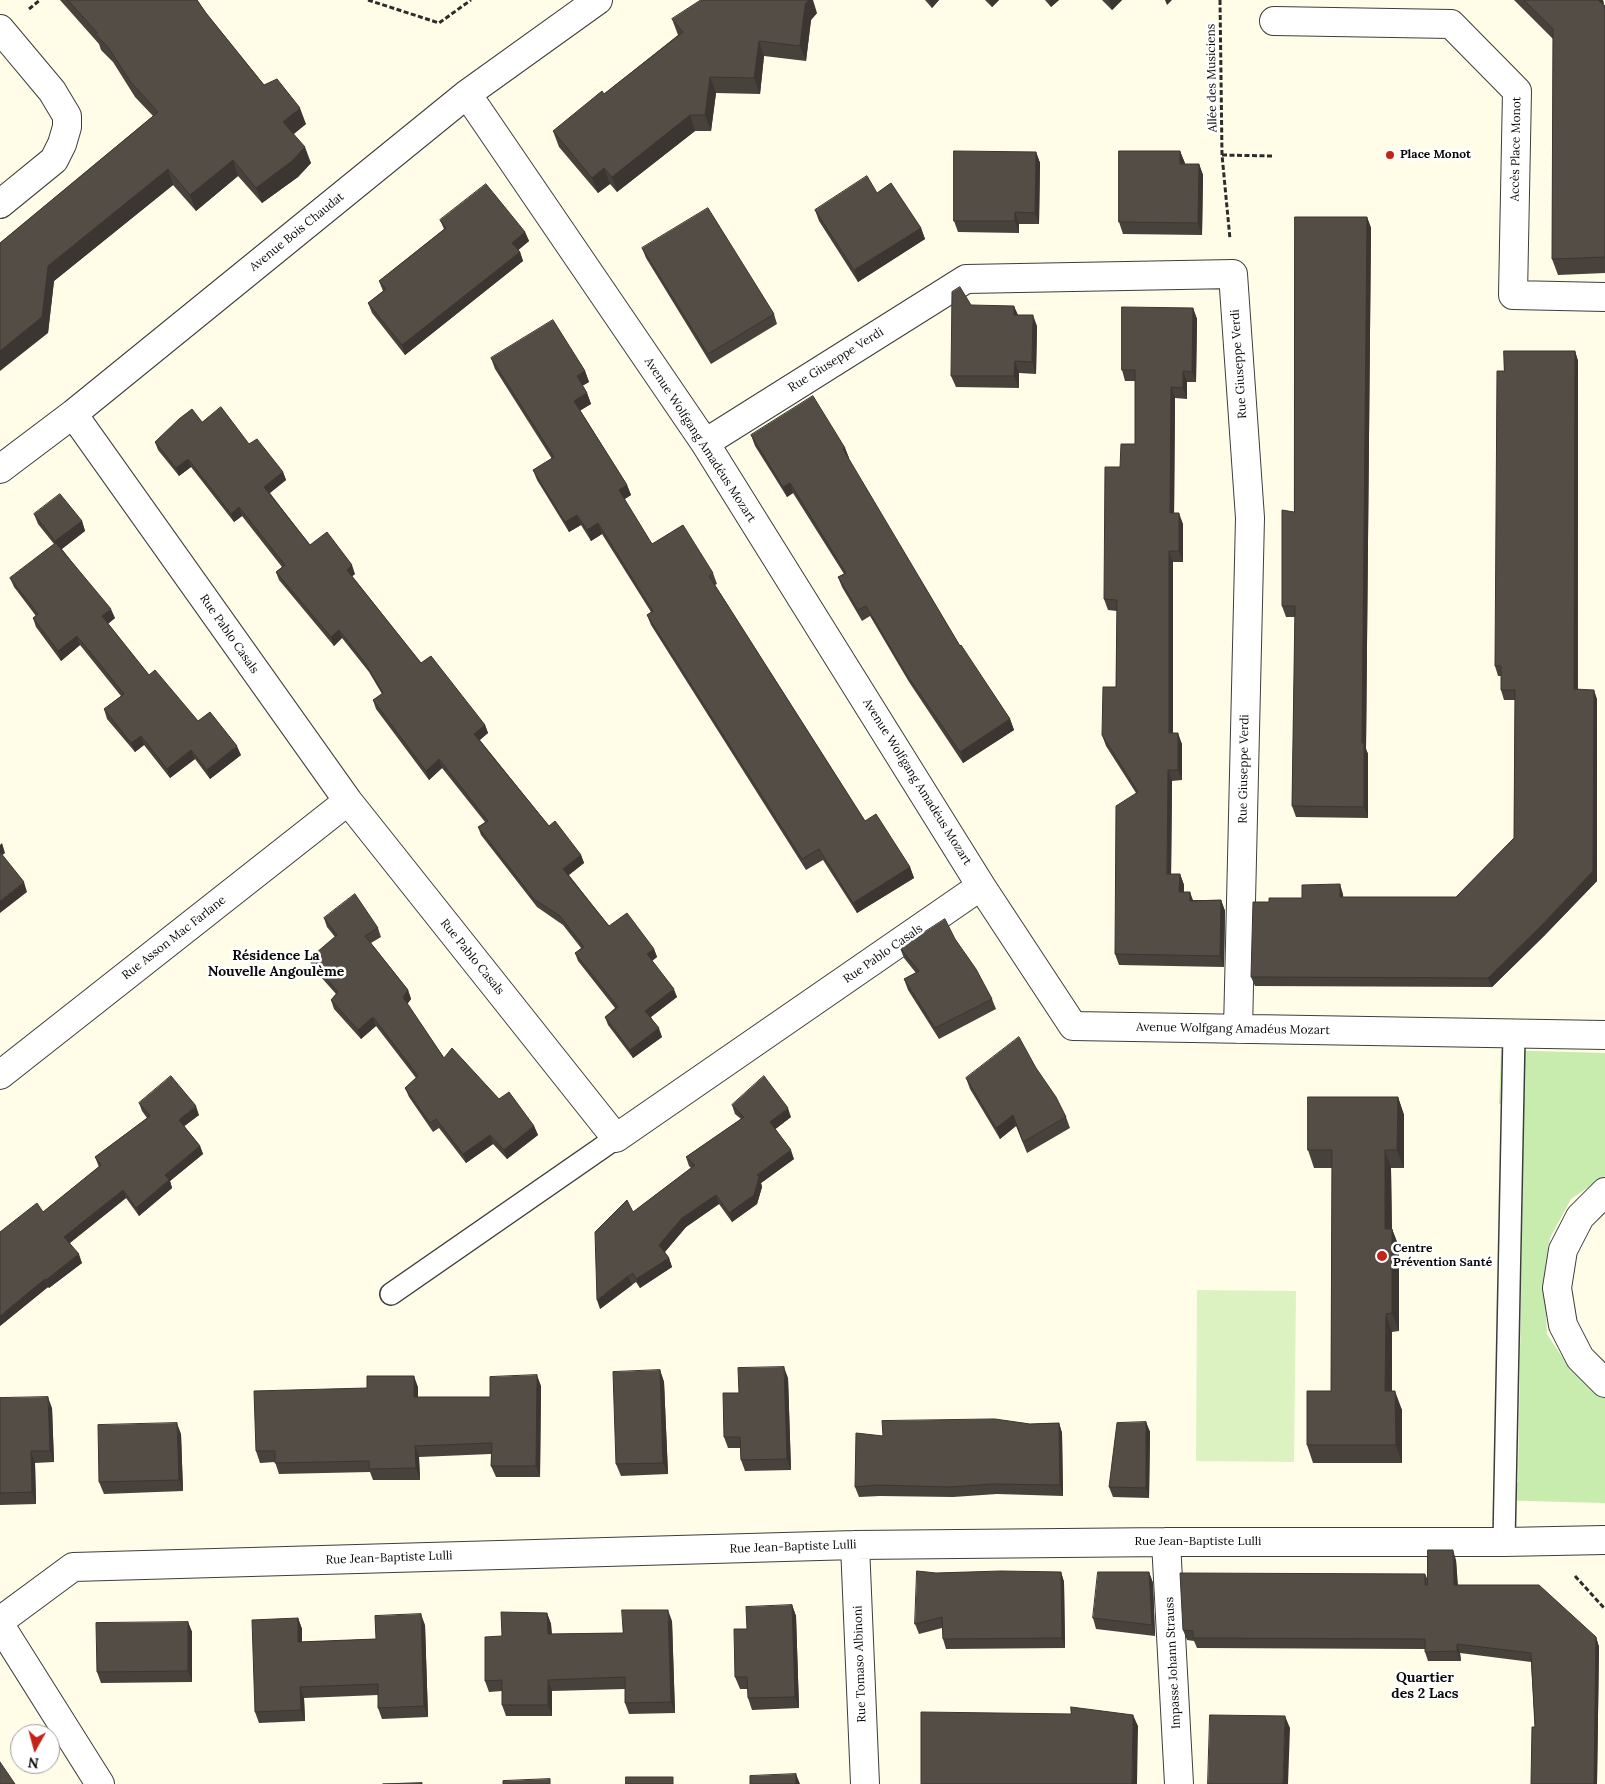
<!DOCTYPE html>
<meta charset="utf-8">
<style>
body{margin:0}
#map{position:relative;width:1605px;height:1784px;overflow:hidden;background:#fffde8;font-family:Lora,serif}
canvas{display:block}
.north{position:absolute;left:10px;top:1724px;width:50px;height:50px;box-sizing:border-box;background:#fff;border:1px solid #9d9d9d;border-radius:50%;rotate:187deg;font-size:14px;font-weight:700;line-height:20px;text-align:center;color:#0a0a0a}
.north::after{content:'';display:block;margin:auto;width:18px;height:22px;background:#c52218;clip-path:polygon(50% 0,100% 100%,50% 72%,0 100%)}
</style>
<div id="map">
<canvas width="1605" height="1784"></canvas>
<div class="north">N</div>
</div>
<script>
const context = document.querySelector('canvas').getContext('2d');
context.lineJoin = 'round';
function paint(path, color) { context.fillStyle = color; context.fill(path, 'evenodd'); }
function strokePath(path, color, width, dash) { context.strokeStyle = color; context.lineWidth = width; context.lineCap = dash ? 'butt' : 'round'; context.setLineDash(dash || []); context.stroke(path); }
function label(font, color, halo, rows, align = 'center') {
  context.font = font + ' Lora,serif'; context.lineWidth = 5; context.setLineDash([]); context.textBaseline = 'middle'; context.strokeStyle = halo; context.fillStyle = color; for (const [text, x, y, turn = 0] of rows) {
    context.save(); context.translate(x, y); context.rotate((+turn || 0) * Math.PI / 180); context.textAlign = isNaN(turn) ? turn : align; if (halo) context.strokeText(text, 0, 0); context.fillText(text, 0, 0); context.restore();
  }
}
const green = new Path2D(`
 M1501,1050L1605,1053V1176L1571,1199L1550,1238L1544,1281L1547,1334L1570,1369L1605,1393V1503L1493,1500V1483H1518L1524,1104H1499Z`);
const pitch = new Path2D(`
 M1197,1290L1296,1291L1294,1462L1196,1461Z`);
const path = new Path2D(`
 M368,0L439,23L471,0
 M1220,0L1222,155L1230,239
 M29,9L40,0
 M1222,155L1272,156
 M1575,1576L1605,1609`);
const service = new Path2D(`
 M391,1294L616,1138
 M1504,1542L1514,1034`);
const minor = new Path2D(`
 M1274,21L1451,24L1517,91L1513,295L1605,297
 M0,29L52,91L67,116V127L62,144L54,160L0,204
 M467,94L705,443L981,886L1073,1026L1605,1035
 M73,414L348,801L616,1138L981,886
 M705,443L966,279L1233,274L1250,518L1238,1029
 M0,469L73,414L467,94L598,0
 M0,1075L348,801
 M1166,1542L1179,1784
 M855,1545L865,1784
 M0,1621L73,1567L855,1545L1166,1542H1504L1605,1540
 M0,1625L100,1784`);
const tertiary = new Path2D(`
 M1605,1192L1580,1217L1563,1250L1557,1288L1563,1325L1580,1358L1605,1383`);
const wall = new Path2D(`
 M60,0H197L206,13L264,85L306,124L293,134L311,163L298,177L262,203L238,176L196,211L173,185L54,281L48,333L0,243L153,116L135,97L113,62L101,50L99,44Z
 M925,0H939L932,8Z
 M985,0H999L992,7Z
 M1045,0H1059L1051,7Z
 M1102,0H1122L1112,10Z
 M1514,0H1603L1604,5L1605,6V273L1558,275L1552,259L1553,39Z
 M817,13L811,20L806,61L764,56L760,94L716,93L711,131H695L617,192L610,184L598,193L559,147L553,131L604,94L678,35L672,19Z
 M1180,151L1185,164H1199L1203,175L1202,235L1123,234L1119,222Z
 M1036,152L1040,163L1039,224H1019V233L958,232L954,221Z
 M877,193L921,228L925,239L858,282L819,221L815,210Z
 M1367,217L1371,228L1366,749L1368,754V818L1296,817L1292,806L1295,617H1286L1282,606L1294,512Z
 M440,220L525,232L529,241L518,250L520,252L523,261L405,355L372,313L368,303L383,291L379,281L444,229Z
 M642,248L774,314L777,324L711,364L646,258Z
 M971,305L1018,315L1037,326L1036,374L1019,373V388L956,387L951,376Z
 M1193,308L1197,319L1196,382H1187V399L1175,398L1174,513L1183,524V562H1173V733L1182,744V780L1172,781L1171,874H1180L1184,885V892L1193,900H1221L1225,911L1224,967L1119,965L1115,954L1136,793L1106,746L1102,735L1116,687L1117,611L1108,610L1104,599L1120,467L1135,444V381H1125L1122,370Z
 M1575,351L1578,361V689L1597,699V881L1544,936L1492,987L1255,986L1251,977L1269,902L1343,894V897H1456L1514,838L1515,700H1504L1501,690V676H1498L1495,666L1504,371Z
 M491,358L585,371L589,382L582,386L587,393L591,404L580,410L627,485L631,495L624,499L652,544L713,573L717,584L715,585L865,821L910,867L914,878L857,913L823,860L806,870L651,625L647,615L651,612L602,534L591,541L581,525L569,532L537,480L533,470L552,459L495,369Z
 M202,422L249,444L283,472L286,480L270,493L310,545L355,574L352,576L421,663L485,725L488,733L480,740L549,826L581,855L584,863L569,875L609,926L654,949L657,957L652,961L677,997L651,1017L662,1037L633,1058L608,1025L605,1017L615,1008L578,961L575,953L581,948L563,925L537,907L481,835L478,827L485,822L442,768L429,780L376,709L373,700L382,694L369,672L342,638L334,646L279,580L276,572L282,567L242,516L234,522L191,467L179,476L158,450L155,442Z
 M751,435L845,448L849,458L848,459L960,646L1010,719L1014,730L963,763L909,682L870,616L862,621L842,587L838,577L844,574L793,493L787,497L755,446Z
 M34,514L82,521L85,531L62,549L115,618L108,624L149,675L198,721L241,755L210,779L195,759L170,778L144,745L135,752L107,719L104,709L121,696L80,645L61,661L36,627L33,618L36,616L14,587L10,578L54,544L38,524Z
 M324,918L378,928L381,937L371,943L408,990L411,999L407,1004L444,1058L534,1126L538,1135L507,1159L493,1144L466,1163L439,1128L433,1132L409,1097L405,1088L416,1078L376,1026L361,1039L334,1009L331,1000L336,994L313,968L309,959L335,937L327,927Z
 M955,939L992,999L996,1009L939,1039L908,990L904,979L916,973L904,958L900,948Z
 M1036,1068L1066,1117L1070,1128L1027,1153L1016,1126L1000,1139L970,1089L966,1078Z
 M1398,1097L1404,1115V1168H1391L1392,1229L1399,1247V1331L1392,1332V1391L1402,1410V1463H1313L1307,1445L1331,1391L1332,1168H1314L1308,1150Z
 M139,1103L199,1115L184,1126L200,1146L203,1154L170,1181L172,1188L139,1216L126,1198L70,1243L82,1263L49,1288L48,1287L0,1326L43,1212L99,1167L95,1157L147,1118L142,1111Z
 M732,1105L791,1117L775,1129L794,1159L761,1183L762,1187L757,1204L732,1222L719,1204L686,1227L665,1252L669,1258L672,1267L640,1288L636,1282L600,1309L633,1212L691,1168L689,1166L686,1157L741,1119L735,1114Z
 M660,1370L664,1382L668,1474L621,1476L616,1464Z
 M788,1378L791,1470L745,1471L741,1460L740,1448H728L724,1437L739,1393Z
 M541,1386L540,1477H496L491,1466V1454L419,1457L420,1480H373L370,1472L279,1474L275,1462L260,1463L256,1451L418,1387V1397H490Z
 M0,1398L52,1408L54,1462L35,1463L36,1504L0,1505Z
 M1146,1422L1150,1432L1149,1498L1113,1497L1109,1487Z
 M1059,1423L1062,1433L1063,1496L997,1494L953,1497L880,1496L859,1497L855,1487L883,1436L1030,1424Z
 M181,1434L183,1491L104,1494L99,1482Z
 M1456,1560L1458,1585L1596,1637L1599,1647L1597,1784H1531L1535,1727L1531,1662L1460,1653L1461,1661H1428L1425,1652V1649L1197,1648L1194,1641L1187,1640L1183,1630L1425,1574L1427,1578Z
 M1061,1572L1064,1582L1065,1648L946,1649L943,1639L942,1628L919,1634L915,1624L936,1573Z
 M1149,1572L1153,1583L1155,1636L1096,1629L1093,1618Z
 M792,1605L796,1616L799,1708L752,1710L748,1698V1689H740L735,1677L747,1629Z
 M547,1613L551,1624L552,1634L623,1633L672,1621L675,1713L629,1714L625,1703V1689L552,1691V1716H506L502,1705V1691L489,1692L485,1681L502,1636Z
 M298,1618L302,1629V1642L376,1639L425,1625L428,1717L382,1719L378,1708V1695L304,1698L305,1721L259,1723L255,1712Z
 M188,1622L192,1632V1682L101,1683L97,1672Z`);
const shadedWall = new Path2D(`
 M809,0H813L817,13L811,20L806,61L800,46L805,4Z
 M929,0H939L932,8Z
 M989,0H999L992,7Z
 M1049,0H1059L1051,7Z
 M1109,0H1122L1112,10Z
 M1165,0H1172L1167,5Z
 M1595,0H1603L1604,5L1599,12Z
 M759,41L764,56L760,94L754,78Z
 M710,77L716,93L711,131L705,115Z
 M300,108L306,124L289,138L283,122Z
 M690,115L695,131L617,192L612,177Z
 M305,147L311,163L298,177L262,203L256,188Z
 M1180,151L1185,163L1184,175L1180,164Z
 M1036,152L1040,163L1039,224L1035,213Z
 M233,160L238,176L196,211L190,195Z
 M1199,164L1203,175L1202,235L1198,223Z
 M604,168L610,184L598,193L592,178Z
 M168,169L173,185L54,281L48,333L0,371V351L48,266Z
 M1015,212L1019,224V233L1015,221Z
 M1367,217L1371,228L1366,749L1368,754V818L1364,807L1362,743Z
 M921,228L925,239L858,282L854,270Z
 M525,232L529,241L516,252L512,243Z
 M520,252L523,261L405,355L402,345Z
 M1014,306L1019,317L1014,315Z
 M1193,308L1197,319L1196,382L1192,372Z
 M1033,315L1037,326L1036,374L1032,362Z
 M1575,351L1578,361L1577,698L1574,689Z
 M1015,361L1019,373V388L1014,376Z
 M585,371L589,382L580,387L577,376Z
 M1183,371L1187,382V399L1183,388Z
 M1171,387L1175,398L1174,524L1170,513Z
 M587,393L591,404L578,412L574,401Z
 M845,448L849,458L847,460L843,449Z
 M188,459L191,467L179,476L176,468Z
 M283,472L286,480L267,495L264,487Z
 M790,483L793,493L787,497L783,487Z
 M627,485L631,495L622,501L619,490Z
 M239,507L242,516L234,522L231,514Z
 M1179,513L1183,524V562L1179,551Z
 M577,515L581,525L569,532L565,522Z
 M82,521L85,531L59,551L55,541Z
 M598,523L602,534L591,541L587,530Z
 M1169,551L1173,562V744L1169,733Z
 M352,565L355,574L350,578L347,570Z
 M111,609L115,618L105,626L102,616Z
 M339,630L342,638L334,646L331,637Z
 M77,636L80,645L61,661L58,651Z
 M1594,690L1597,699V881L1544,936L1492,987L1488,978Z
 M1010,719L1014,730L963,763L960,752Z
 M485,725L488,733L477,742L474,734Z
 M1178,733L1182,744V780L1178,770Z
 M141,736L144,745L135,752L131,743Z
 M237,746L241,755L210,779L207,770Z
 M191,750L195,759L170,778L167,769Z
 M439,759L442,768L429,780L426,771Z
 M1168,770L1172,781L1171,885L1167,874Z
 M2,843L5,853L0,857V845Z
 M581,855L584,863L566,877L563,869Z
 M910,867L914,878L857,913L853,903Z
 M1180,874L1184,885L1183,903L1179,892Z
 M24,882L27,892L0,913V901Z
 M1340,884L1343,894L1344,907L1340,897Z
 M1190,892L1194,903L1190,901Z
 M1221,900L1225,911L1224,967L1220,956Z
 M654,949L657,957L650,962L647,954Z
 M674,989L677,997L648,1019L645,1011Z
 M408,990L411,999L406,1006L403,997Z
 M373,1017L376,1026L361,1039L358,1030Z
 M659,1028L662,1037L633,1058L630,1050Z
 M1398,1097L1404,1115V1168L1397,1150Z
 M196,1106L199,1115L182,1128L179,1120Z
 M788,1108L791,1117L773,1131L770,1122Z
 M1013,1115L1016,1126L1000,1139L996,1128Z
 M534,1126L538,1135L507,1159L504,1150Z
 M490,1135L493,1144L466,1163L463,1154Z
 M200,1146L203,1154L170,1181L172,1188L139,1216L136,1208L165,1175Z
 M791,1150L794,1159L761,1183L762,1187L757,1204L732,1222L729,1213L757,1175Z
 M1385,1150L1391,1168L1392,1247L1385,1229Z
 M123,1190L126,1198L67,1245L64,1237Z
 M716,1195L719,1204L686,1227L663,1254L659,1245L682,1218Z
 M1392,1229L1399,1247V1331L1392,1313Z
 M79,1254L82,1263L49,1288L46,1280Z
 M669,1258L672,1267L640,1288L636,1279Z
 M628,1276L632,1285L600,1309L597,1300Z
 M45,1279L48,1287L0,1326V1316Z
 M1386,1314L1392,1332V1410L1385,1391Z
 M784,1367L788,1378L791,1470L787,1459Z
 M660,1370L664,1382L668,1474L663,1463Z
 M537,1375L541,1386L540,1477L536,1466Z
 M414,1376L418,1387V1408L414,1397Z
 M1395,1391L1402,1410V1463L1396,1445Z
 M48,1397L52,1408L54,1462L50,1451Z
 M1146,1422L1150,1432L1149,1498L1146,1488Z
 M177,1423L181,1434L183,1491L179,1480Z
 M1059,1423L1062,1433L1063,1496L1060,1485Z
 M415,1446L419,1457L420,1480L416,1468Z
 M31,1451L35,1463L36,1504L32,1492Z
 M1453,1550L1456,1560L1458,1595L1454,1585Z
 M1061,1572L1064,1582L1065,1648L1062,1638Z
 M1149,1572L1153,1583L1155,1636L1152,1625Z
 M792,1605L796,1616L799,1708L795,1697Z
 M668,1610L672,1621L675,1713L671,1702Z
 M547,1613L551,1624L552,1645L548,1634Z
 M421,1614L425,1625L428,1717L424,1706Z
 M298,1618L302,1629V1653L298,1642Z
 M188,1622L192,1632V1682L188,1671Z
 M1596,1637L1599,1647L1597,1784H1594Z
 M1457,1644L1460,1653L1461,1661L1457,1651Z
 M548,1680L552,1691V1716L548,1705Z
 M300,1687L304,1698L305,1721L301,1710Z
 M1133,1715L1138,1726L1137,1784H1132Z
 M1285,1716L1290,1728L1288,1784H1283Z
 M796,1774L800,1784H796Z`);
const building = new Path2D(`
 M68,0H197L206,13L264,85L277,79L300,108L283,122L305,147L292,161L256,188L233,160L190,195L168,169L48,266L42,317L0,351V243L158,112L130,81L108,47L95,34L97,33Z
 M701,0H809L805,4L800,46L759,41L754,78L710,77L705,115H690L612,177L604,168L592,178L553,131L602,91L604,94L683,32L672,19Z
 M1524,0H1598L1605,6V257L1552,259L1553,29Z
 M954,151L1036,152L1035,213L1015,212V221H954Z
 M1119,151H1180V164H1199L1198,223L1119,222Z
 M867,176L877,193L891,183L921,228L854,270L815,210Z
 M486,184L525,232L512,243L520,252L402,345L368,303L386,289L379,281L446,228L440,220Z
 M708,208L774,314L708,354L642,248Z
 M1295,217H1367L1362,743H1364V807L1292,806L1295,606H1282V510L1294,512Z
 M960,287L971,305L1014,306V315H1033L1032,362L1015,361L1014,376H951L952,292Z
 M1122,307L1193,308L1192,372L1183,371V388L1171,387L1170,513H1179V551H1169V733H1178V770H1168L1167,874H1180L1179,892H1190V901L1221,900L1220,956L1115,954L1116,806L1138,792L1102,735L1103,687H1116L1117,600L1104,599L1105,467H1120L1121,444H1135V370H1122Z
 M553,320L585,371L577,376L587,393L574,401L627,485L619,490L652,544L683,525L713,573L709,576L865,821L876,814L910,867L853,903L819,849L802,859L647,615L653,611L598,523L587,530L577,515L565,522L533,470L554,457L491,358Z
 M1504,351H1575L1574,689L1594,690L1593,871L1541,926L1488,978L1251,977L1253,902H1269V898H1302V885L1340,884V897H1456L1514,838L1515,690H1501V666H1495L1497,371H1504Z
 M813,396L845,448L843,449L960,646L961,645L1010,719L960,752L905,672L866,606L858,610L838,577L846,573L790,483L783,487L751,435Z
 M221,407L249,444L257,439L283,472L264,487L310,545L327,532L352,565L347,570L421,663L431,656L485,725L474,734L549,826L555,821L581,855L563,869L609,926L627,913L654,949L647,954L674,989L645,1011L659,1028L630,1050L605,1017L618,1007L575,953L584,947L560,916L534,899L478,827L488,821L439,759L426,771L373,700L383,693L366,664L339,630L331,637L276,572L285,565L239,507L231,514L188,459L176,468L155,442L179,419L192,409L202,422Z
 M60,494L82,521L55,541L34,514Z
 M56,543L111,609L102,616L149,675L155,670L198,721L210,712L237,746L207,770L191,750L167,769L141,736L131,743L104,709L124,694L77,636L58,651L33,618L38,614L10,578Z
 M0,852L24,882L0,901Z
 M355,894L378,928L365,936L408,990L403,997L444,1058L452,1048L499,1099L509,1092L534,1126L504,1150L490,1135L463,1154L436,1119L430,1123L405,1088L418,1076L373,1017L358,1030L331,1000L338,992L309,959L337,935L324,918Z
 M945,919L955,939L976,969L992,999L935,1028L904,979L919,971L900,948Z
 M1019,1037L1036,1068L1056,1097L1066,1117L1023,1142L1013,1115L996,1128L966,1078Z
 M171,1076L196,1106L179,1120L200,1146L165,1175L169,1180L136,1208L123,1190L64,1237L79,1254L46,1280L45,1279L0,1316V1232L37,1203L43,1212L101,1165L95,1157L150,1116L139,1103Z
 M764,1076L788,1108L770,1122L791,1150L757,1175L759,1177L754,1195L729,1213L716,1195L682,1218L659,1245L669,1258L636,1279L633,1273L628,1276L597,1300L595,1232L627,1200L633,1212L695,1165L686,1157L744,1117L732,1105Z
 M1308,1097H1398L1397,1150H1385V1229H1392V1313L1386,1314L1385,1391H1395L1396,1445H1307V1391H1331L1332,1150H1308Z
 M784,1367L787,1459L741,1460L740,1437H724L723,1393H739L738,1368Z
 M660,1370L663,1463L616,1464L613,1372Z
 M537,1375L536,1466H491L492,1443L415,1446L416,1468L369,1469V1461L275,1463V1451H256L254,1391L367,1388V1376H414V1397H490V1377Z
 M48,1397L50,1451H31L32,1492L0,1493V1398Z
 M995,1419L1030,1424L1059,1423L1060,1485L993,1484L950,1487L877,1485L855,1487L856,1433L883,1436L882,1421Z
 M1146,1422V1488L1109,1487L1117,1423Z
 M177,1423L179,1480L99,1482L98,1425Z
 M1428,1550H1453L1454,1585H1539L1596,1637L1594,1784H1531L1532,1727H1535L1531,1653L1457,1644V1651L1425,1652V1639L1193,1638V1631L1183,1630L1180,1573L1425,1574V1585H1427Z
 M917,1571L936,1573L1001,1571L1061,1572L1062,1638L943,1639L942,1617L915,1624Z
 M1098,1572H1149L1152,1625L1093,1618Z
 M792,1605L795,1697L748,1698L747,1677H735L734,1629H747L746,1607Z
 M622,1610H668L671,1702L625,1703V1677L548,1680V1705H502V1680L485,1681V1637L502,1636L501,1612L547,1613L548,1634L623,1633Z
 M421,1614L424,1706L378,1708V1684L300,1687L301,1710L255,1712L252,1620L298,1618V1642L376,1639L375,1616Z
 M188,1622V1671L97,1672L96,1623Z
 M1071,1707L1133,1715L1132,1784H921V1712L1071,1714Z
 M1210,1715L1285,1716L1283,1784H1208Z
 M0,1762L15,1784H0Z
 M796,1774V1784H750V1776Z
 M626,1777H673V1784H626Z
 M550,1779V1784H503V1781Z
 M422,1783V1784H383Z`);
const markers = [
 [1390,155,5,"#c52218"],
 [1382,1256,6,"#c52218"]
];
const streetNames = [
 ["Allée des Musiciens",1212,78,-91],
 ["Accès Place Monot",1516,149,-89],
 ["Avenue Bois Chaudat",297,232,-39],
 ["Rue Giuseppe Verdi",836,360,-32],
 ["Rue Giuseppe Verdi",1239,364,-94],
 ["Avenue Wolfgang Amadéus Mozart",700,440,57],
 ["Rue Pablo Casals",229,634,55],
 ["Rue Giuseppe Verdi",1244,769,-89],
 ["Avenue Wolfgang Amadéus Mozart",917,782,58],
 ["Rue Asson Mac Farlane",174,938,-38],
 ["Rue Pablo Casals",883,954,-35],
 ["Rue Pablo Casals",472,957,51],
 ["Avenue Wolfgang Amadéus Mozart",1233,1029,1],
 ["Rue Jean-Baptiste Lulli",1198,1542],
 ["Rue Jean-Baptiste Lulli",793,1547,-2],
 ["Rue Jean-Baptiste Lulli",389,1558,-2],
 ["Impasse Johann Strauss",1173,1663,-93],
 ["Rue Tomaso Albinoni",860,1664,-92]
];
const poiNames = [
 ["Place Monot",1400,155],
 ["Centre",1393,1249],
 ["Prévention Santé",1393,1263]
];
const neighbourhoodNames = [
 ["Résidence La",276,956],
 ["Nouvelle Angoulème",276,972],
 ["Quartier",1425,1678],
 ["des 2 Lacs",1425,1694]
];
paint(green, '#c8ecae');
paint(pitch, '#dcf3c1');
strokePath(service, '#3d3d3d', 24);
strokePath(minor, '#3d3d3d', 30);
strokePath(tertiary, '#3d3d3d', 30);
strokePath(path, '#2c2c2c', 3, [5, 2.5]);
strokePath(service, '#fff', 21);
strokePath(minor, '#fff', 28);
strokePath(tertiary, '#fff', 28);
paint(wall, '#48423c');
paint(shadedWall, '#3b3631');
paint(building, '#544d46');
strokePath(building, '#3b3631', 1);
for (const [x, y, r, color] of markers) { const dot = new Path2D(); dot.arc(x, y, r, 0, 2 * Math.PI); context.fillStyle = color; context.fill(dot); strokePath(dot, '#fff', 2); }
label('12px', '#0a0a0a', '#fff', streetNames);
label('bold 12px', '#0a0a0a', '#fff', poiNames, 'left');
label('bold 14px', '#0a0a0a', '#fff', neighbourhoodNames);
</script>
